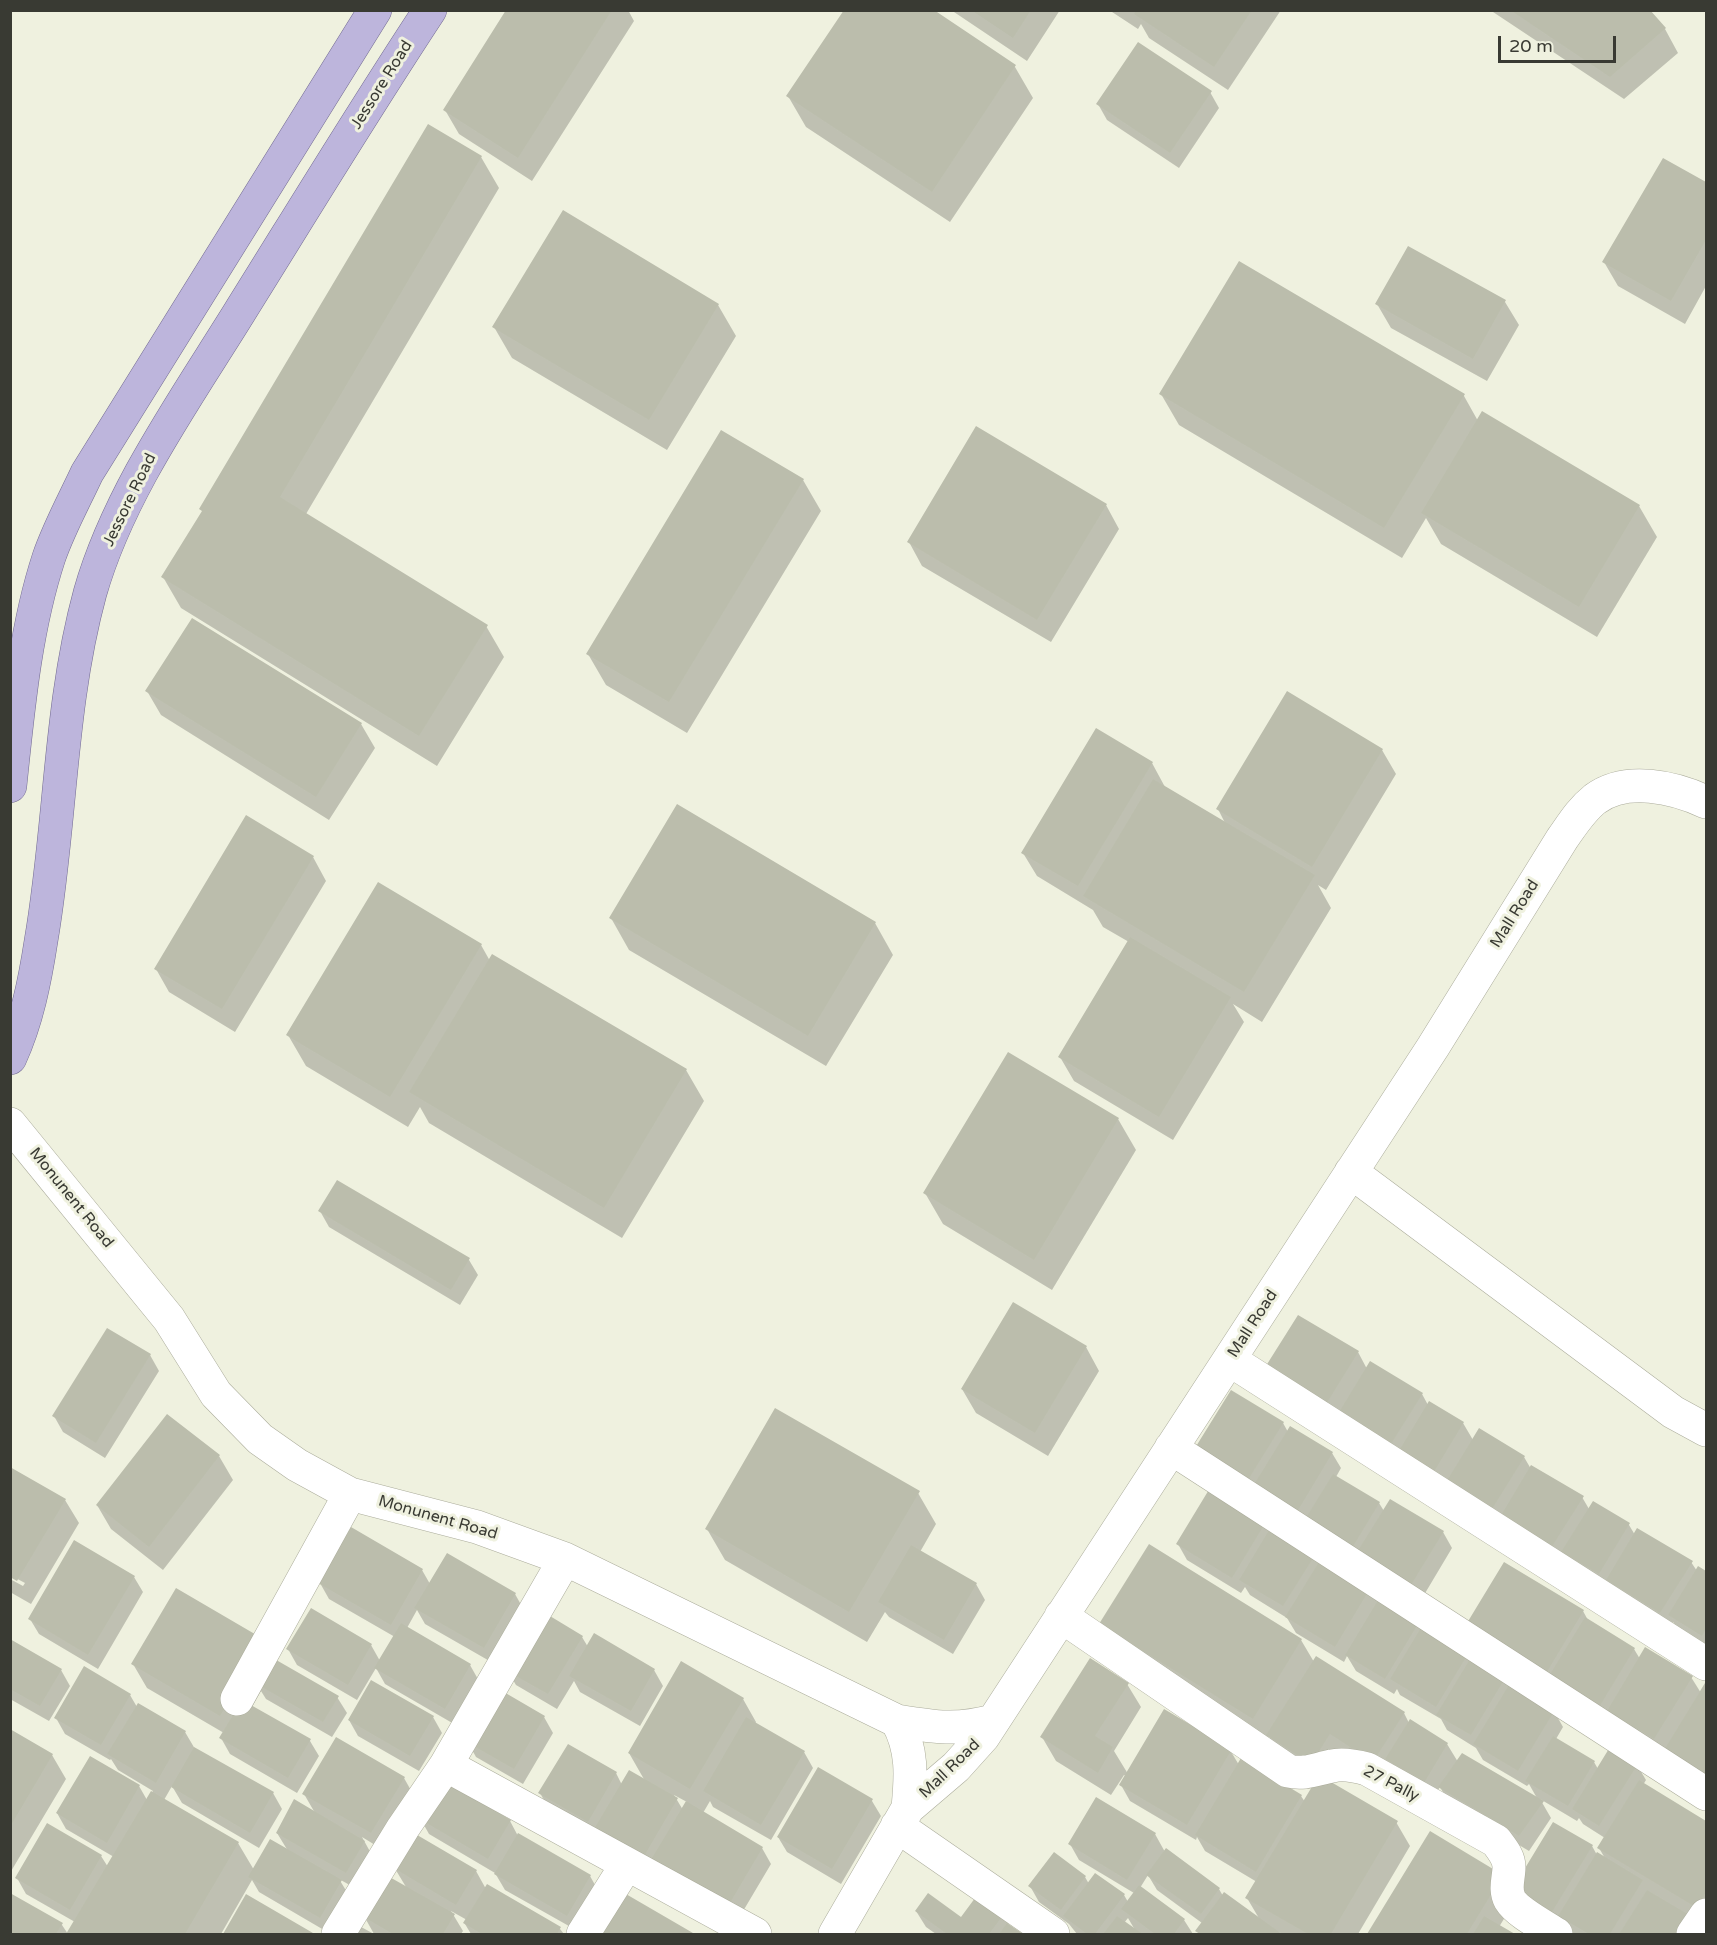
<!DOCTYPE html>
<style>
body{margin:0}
#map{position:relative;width:1717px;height:1945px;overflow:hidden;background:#eff1df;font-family:"Varela Round",sans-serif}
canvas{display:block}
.frame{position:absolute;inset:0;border:12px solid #393a33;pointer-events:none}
.scale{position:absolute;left:1498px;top:36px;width:118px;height:27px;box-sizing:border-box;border:3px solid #393a33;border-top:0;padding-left:8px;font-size:18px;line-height:21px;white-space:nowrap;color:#393a33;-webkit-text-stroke:4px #eff1df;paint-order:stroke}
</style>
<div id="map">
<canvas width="1717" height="1945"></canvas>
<div class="frame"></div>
<div class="scale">20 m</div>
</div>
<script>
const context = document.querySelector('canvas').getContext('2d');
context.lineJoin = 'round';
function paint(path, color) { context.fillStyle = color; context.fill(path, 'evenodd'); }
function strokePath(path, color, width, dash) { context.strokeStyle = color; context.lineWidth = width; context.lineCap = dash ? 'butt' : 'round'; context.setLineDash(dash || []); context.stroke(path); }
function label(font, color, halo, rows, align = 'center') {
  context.font = font + ' "Varela Round",sans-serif'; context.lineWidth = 6; context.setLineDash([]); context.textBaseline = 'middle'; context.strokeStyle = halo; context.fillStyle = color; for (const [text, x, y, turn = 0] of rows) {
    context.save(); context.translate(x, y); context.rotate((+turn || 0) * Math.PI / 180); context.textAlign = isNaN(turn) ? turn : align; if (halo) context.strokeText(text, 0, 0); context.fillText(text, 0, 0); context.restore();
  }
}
const shadow = new Path2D(`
 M508,10H628L634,21L532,181L459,134L445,110Z
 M931,10L1015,67L1033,98L950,222L806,127L788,96Z
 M951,10H1060L1027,61Z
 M1109,10H1281L1228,90L1149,38L1141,24L1138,29Z
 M1490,10H1648L1665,29L1678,53L1624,99Z
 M1210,92L1219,108L1179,168L1107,120L1098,104Z
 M481,157L499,188L306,514L486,626L504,657L437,766L181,608L163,577L203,512L201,509Z
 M1664,160L1706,184V286L1685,324L1618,286L1604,262Z
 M1505,302L1519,325L1487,381L1391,328L1377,304Z
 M718,305L736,336L667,450L512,358L494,327Z
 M1161,394L1464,396L1478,421L1639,506L1657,537L1597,637L1441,544L1426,518L1402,558L1179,425Z
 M803,480L821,511L687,733L606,685L588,654Z
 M1106,505L1119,529L1051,642L922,566L909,542Z
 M147,691L361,724L375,748L329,820L161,715Z
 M1382,750L1396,774L1326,890L1318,885L1331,908L1262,1022L1233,1004L1244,1022L1173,1140L1074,1081L1060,1057L1129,942L1103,927L1093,910L1037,876L1023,853L1152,763L1165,787L1226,825L1218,809Z
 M313,857L326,881L235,1032L169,992L156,969Z
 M611,918L875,923L893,955L826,1066L629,950Z
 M481,945L490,961L686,1070L704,1101L622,1238L429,1123L420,1107L408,1127L306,1066L288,1035Z
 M1009,1054L1118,1119L1136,1150L1052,1290L943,1224L925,1193Z
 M320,1211L469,1260L478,1275L460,1305L329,1227Z
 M1086,1347L1099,1371L1048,1456L976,1413L962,1389Z
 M1358,1352L1367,1369L1422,1394L1428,1405L1463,1423L1473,1440L1524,1457L1531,1469L1582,1497L1589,1509L1629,1525L1635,1535L1691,1562L1697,1571L1699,1568L1706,1573V1647L1679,1631L1673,1622L1670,1628L1275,1385Z
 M150,1355L159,1371L105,1458L63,1432L54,1416Z
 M1283,1423L1288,1432L1332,1453L1341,1468L1336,1477L1379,1503L1384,1511L1443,1532L1452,1548L1421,1600L1206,1464Z
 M219,1456L233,1480L163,1570L111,1529L97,1505Z
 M1214,1485L1554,1711L1563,1727L1556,1739L1594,1762L1598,1769L1637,1765L1646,1780L1643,1785L1706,1822V1928L1703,1934H1574L1523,1904L1592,1846L1597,1855L1606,1860L1599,1848L1605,1838L1583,1824L1579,1818L1577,1821L1540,1799L1551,1818L1529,1851L1449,1803L1440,1787L1433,1797L1344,1757L1328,1782L1396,1822L1410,1846L1358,1934H1283L1278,1932L1280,1934H1199L1197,1931L1202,1923L1157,1890L1148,1875L1140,1888L1184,1920L1193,1934H1077L1069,1924L1039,1902L1030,1886L1085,1877L1089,1884L1124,1895L1128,1902L1134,1893L1079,1860L1070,1844L1155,1834L1165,1852L1219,1889L1223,1896L1260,1920L1247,1898L1257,1882L1205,1851L1197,1837L1196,1840L1130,1801L1121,1785L1126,1776L1124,1775L1111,1795L1056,1761L1042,1737L1127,1684L1141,1707L1114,1751L1128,1774L1230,1750L1239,1765L1301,1796L1305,1802L1317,1781L1281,1759L1269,1737L1267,1741L1101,1624L1301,1640L1314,1662L1404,1713L1409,1723L1447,1744L1458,1762L1538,1800L1529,1784L1527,1786L1483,1760L1476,1748L1447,1730L1441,1719L1400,1695L1397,1689L1394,1694L1356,1671L1347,1656L1344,1662L1296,1633L1287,1618L1250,1595L1245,1587L1241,1593L1187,1560L1178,1544ZM1128,1918L1135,1930L1124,1923Z
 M918,1493L936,1524L920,1552L976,1584L985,1600L953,1654L889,1617L885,1612L867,1642L725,1560L707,1529Z
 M65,1500L79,1523L31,1604L10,1592V1579L23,1586L25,1583L10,1575Z
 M422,1570L430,1584L515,1594L524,1610L493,1663L425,1624L417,1610L407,1628L470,1665L479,1681L454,1724L385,1684L376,1668L357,1700L297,1665L288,1649L371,1645L380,1661L395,1637L329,1599L320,1583Z
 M134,1577L143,1592L98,1669L39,1634L30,1619Z
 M1583,1611L1589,1622L1634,1649L1640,1659L1691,1677L1701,1693L1706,1686V1791L1477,1639Z
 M582,1637L588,1647L654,1670L663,1686L640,1726L580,1692L574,1681L557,1709L516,1685L507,1670Z
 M10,1641L61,1670L70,1686L49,1721L10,1699Z
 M275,1661L337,1697L347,1713L332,1737L266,1699L261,1691L252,1707L310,1741L319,1756L297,1793L230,1754L221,1738L224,1733L147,1688L133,1664Z
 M130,1695L137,1707L139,1705L185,1732L195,1749L273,1793L282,1809L259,1848L182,1803L172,1786L164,1800L238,1843L254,1870L288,1851L277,1833L315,1813L304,1794L404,1778L413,1794L380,1848L362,1837L373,1857L355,1888L339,1879L350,1897L329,1933L259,1892L252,1880L221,1934H68L75,1922L26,1894L17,1878L101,1856L108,1867L114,1857L66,1829L57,1813L90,1758L139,1786L147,1800L153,1791L118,1770L111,1759L110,1760L65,1734L56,1718Z
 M743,1699L756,1722L755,1724L804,1752L813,1768L771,1840L713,1807L710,1801L703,1813L762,1848L771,1864L736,1923L549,1809L540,1793L616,1773L622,1785L645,1781L629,1753ZM674,1795L687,1802L683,1810Z
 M433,1717L442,1733L419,1771L358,1736L349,1720Z
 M544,1717L553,1733L523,1784L476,1757L467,1741Z
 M10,1731L52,1755L66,1779L10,1873Z
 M818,1769L872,1801L881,1816L841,1884L787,1852L778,1837Z
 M420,1818L510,1821L518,1836L590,1876L599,1892L576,1930L505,1890L495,1873L429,1834Z
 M1430,1833L1516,1899L1499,1927L1512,1934H1369Z
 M394,1867L476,1871L486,1889L488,1886L560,1929L564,1934H471L465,1924L467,1920L451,1911L463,1931L461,1934H374L364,1916L406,1887Z
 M10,1895L62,1925L68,1934H10Z
 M247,1896L312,1934H224Z
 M916,1911L962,1919L1003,1915L1010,1927L1021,1934H936L926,1927Z
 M352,1922L374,1934H345Z
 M595,1933L692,1934H596Z`);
const building = new Path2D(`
 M506,10H612L518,158L443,110Z
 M844,10H934L1016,65L932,192L786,96Z
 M971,10H1031L1013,38Z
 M1136,10H1252L1214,67L1134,14Z
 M1510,10H1650L1666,28L1610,77Z
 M1138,42L1212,91L1170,153L1096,104Z
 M428,124L482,156L280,497L488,625L419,736L161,577L202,511L199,509Z
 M1663,158L1706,182V240L1671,301L1602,262Z
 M563,210L719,304L649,420L492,327Z
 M1408,246L1506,300L1473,359L1375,304Z
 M1239,261L1465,394L1384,528L1159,394Z
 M1482,411L1640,505L1579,607L1421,513Z
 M976,426L1107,504L1037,620L907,542Z
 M721,430L804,479L669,702L586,654Z
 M192,618L362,723L316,797L145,691Z
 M1287,691L1383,749L1312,867L1216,809Z
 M1096,728L1153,762L1078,886L1021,853Z
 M1153,779L1315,875L1244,992L1083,896Z
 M677,804L876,922L808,1036L609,918Z
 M246,815L314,856L222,1009L154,969Z
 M378,882L482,944L390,1097L286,1035Z
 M1130,937L1231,997L1159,1117L1058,1057Z
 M492,954L687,1069L604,1208L409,1092Z
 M1008,1052L1119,1118L1034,1260L923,1193Z
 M337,1180L470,1258L451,1290L318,1211Z
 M1013,1302L1087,1346L1035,1433L961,1389Z
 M1298,1315L1359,1351L1325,1406L1264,1369Z
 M107,1328L151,1354L96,1443L52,1416Z
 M1370,1361L1423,1393L1391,1444L1339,1412Z
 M1231,1390L1284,1422L1248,1480L1195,1448Z
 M1429,1401L1464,1422L1432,1475L1397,1454Z
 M775,1408L920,1491L849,1612L705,1529Z
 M167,1414L220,1455L149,1547L96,1505Z
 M1290,1426L1333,1452L1297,1512L1253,1486Z
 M1479,1428L1525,1456L1489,1514L1443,1487Z
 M1531,1465L1584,1496L1551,1548L1500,1517Z
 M10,1467L66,1499L17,1581L10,1577Z
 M1333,1474L1380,1502L1349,1553L1302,1524Z
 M1213,1483L1269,1517L1232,1578L1176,1544Z
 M1390,1499L1444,1531L1411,1585L1357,1552Z
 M1593,1501L1630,1523L1599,1574L1561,1552Z
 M1272,1525L1317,1552L1283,1606L1239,1580Z
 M351,1527L423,1569L391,1625L318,1583Z
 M1637,1528L1693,1561L1660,1613L1606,1580Z
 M74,1540L135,1576L88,1655L28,1619Z
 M1149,1544L1302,1639L1253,1719L1099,1624Z
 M911,1545L977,1583L944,1640L878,1602Z
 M447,1553L516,1593L484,1648L414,1608Z
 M1322,1557L1371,1587L1335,1647L1285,1617Z
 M1504,1562L1584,1610L1547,1672L1467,1623Z
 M1698,1566L1706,1571V1629L1702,1636L1668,1615Z
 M176,1588L265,1640L220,1716L131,1664Z
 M1381,1595L1421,1619L1385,1679L1345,1655Z
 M311,1608L372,1644L348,1685L286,1649Z
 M540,1610L583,1636L548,1694L505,1670Z
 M1585,1617L1635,1648L1598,1709L1547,1679Z
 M401,1623L471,1664L445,1709L374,1668Z
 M1422,1626L1468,1654L1436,1707L1390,1679Z
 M594,1633L655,1669L631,1711L569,1676Z
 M10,1639L62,1669L40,1706L10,1689Z
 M1645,1647L1693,1676L1654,1739L1607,1711Z
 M1473,1654L1507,1675L1471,1735L1436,1715Z
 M1316,1656L1405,1712L1373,1762L1330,1734L1311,1764L1266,1735Z
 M271,1657L339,1696L323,1722L255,1683Z
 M1090,1658L1129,1683L1095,1736L1113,1747L1098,1773L1040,1737Z
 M681,1661L744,1698L690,1789L628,1753Z
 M84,1666L131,1694L101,1745L54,1718Z
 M371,1680L434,1716L410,1756L348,1720Z
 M1510,1683L1555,1710L1518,1771L1473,1744Z
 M1705,1683L1706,1684V1782L1661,1755Z
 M497,1688L545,1716L514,1769L465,1741Z
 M242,1700L311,1739L288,1778L219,1738Z
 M138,1703L186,1731L156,1783L107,1754Z
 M1164,1709L1232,1749L1187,1825L1119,1785Z
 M746,1717L805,1751L761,1825L703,1791Z
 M1410,1719L1448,1743L1424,1783L1385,1759Z
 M10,1729L53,1754L10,1827Z
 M1553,1736L1595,1761L1568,1806L1525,1781Z
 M336,1737L405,1777L371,1833L302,1794Z
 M568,1744L617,1772L588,1822L538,1793Z
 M194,1747L274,1792L250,1833L171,1787Z
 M1610,1747L1638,1764L1599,1826L1572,1809Z
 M1462,1753L1544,1801L1519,1836L1438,1787Z
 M90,1756L140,1785L107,1843L56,1813Z
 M1241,1758L1302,1795L1256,1872L1195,1835Z
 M818,1767L873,1799L832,1869L777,1837Z
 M629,1770L678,1798L643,1858L594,1829Z
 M1319,1775L1398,1821L1331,1934H1308L1245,1898Z
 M441,1779L511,1820L488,1859L418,1818Z
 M1639,1780L1706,1821V1892L1697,1908L1597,1848Z
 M151,1791L239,1842L185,1934H66Z
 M1096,1797L1156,1833L1127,1880L1068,1844Z
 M294,1799L365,1841L346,1873L276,1833Z
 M686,1801L763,1847L727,1908L649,1863Z
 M1553,1822L1593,1845L1552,1912L1513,1888Z
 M47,1823L102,1855L70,1910L15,1878Z
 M1430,1831L1503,1875L1467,1934H1367Z
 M412,1832L477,1870L456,1905L392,1867Z
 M518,1833L591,1875L567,1916L494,1874Z
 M270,1839L342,1880L320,1918L248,1877Z
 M1166,1848L1220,1888L1201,1914L1146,1875Z
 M1054,1852L1086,1876L1061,1910L1028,1886Z
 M1597,1852L1643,1880L1610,1934H1589L1558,1916Z
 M1095,1873L1125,1894L1095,1934H1087L1063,1916Z
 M386,1875L455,1914L443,1934H393L362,1916Z
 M487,1884L561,1927L557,1934H482L463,1923Z
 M1139,1885L1185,1919L1174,1934H1155L1121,1909Z
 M619,1890L693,1933L692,1934H597Z
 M1647,1890L1696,1919L1686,1934H1619Z
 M1224,1892L1282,1934H1200L1195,1931Z
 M10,1893L63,1923L56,1934H10Z
 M928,1893L961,1917L978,1894L1004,1914L989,1934H947L915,1911Z
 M246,1894L313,1933L312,1934H223Z
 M1117,1916L1143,1934H1103Z
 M1484,1916L1515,1934H1473Z
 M1007,1923L1023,1934H999Z`);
const minor = new Path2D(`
 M10,1124L169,1319L216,1394L260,1439L297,1465L350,1494L477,1527L565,1559L897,1721C934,1727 956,1731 993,1721
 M1351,1172L1673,1412L1706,1430
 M1230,1360L1706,1664
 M1171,1448L1706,1794
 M1061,1616L1288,1771C1305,1775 1316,1769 1332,1766C1343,1763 1356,1766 1367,1769L1496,1841C1502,1849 1509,1857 1509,1867C1509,1878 1504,1889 1510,1900C1517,1912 1544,1926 1556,1934
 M237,1699L350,1494
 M897,1721C913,1749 911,1777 908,1808
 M446,1765L755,1934
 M897,1826L1053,1934
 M338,1934L403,1828L446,1765L565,1559
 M583,1934L627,1864
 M835,1934L908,1808L956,1767L983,1737L1433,1047L1562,839C1572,825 1581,810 1595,799C1626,776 1674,787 1706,802
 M1693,1934L1706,1915`);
const major = new Path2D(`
 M10,786C18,710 25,630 49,557C59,528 74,501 87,473L375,10
 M10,1058C27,1021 35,980 41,941C61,826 59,706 90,593C118,494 185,400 239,313C302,212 364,110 430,10`);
const streetNames = [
 ["Jessore Road",382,85,-58],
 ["Jessore Road",130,500,-64],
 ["Mall Road",1515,914,-58],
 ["Monunent Road",71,1198,51],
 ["Mall Road",1253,1324,-57],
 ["Monunent Road",438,1518,16],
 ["Mall Road",950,1769,-44],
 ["27 Pally",1391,1784,27]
];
paint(shadow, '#0003');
paint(building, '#bbbdac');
strokePath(minor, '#abac9b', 34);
strokePath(major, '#726a91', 34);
strokePath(minor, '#fff', 33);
strokePath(major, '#bdb5dc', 33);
label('16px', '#393a33', '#eff1df', streetNames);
</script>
